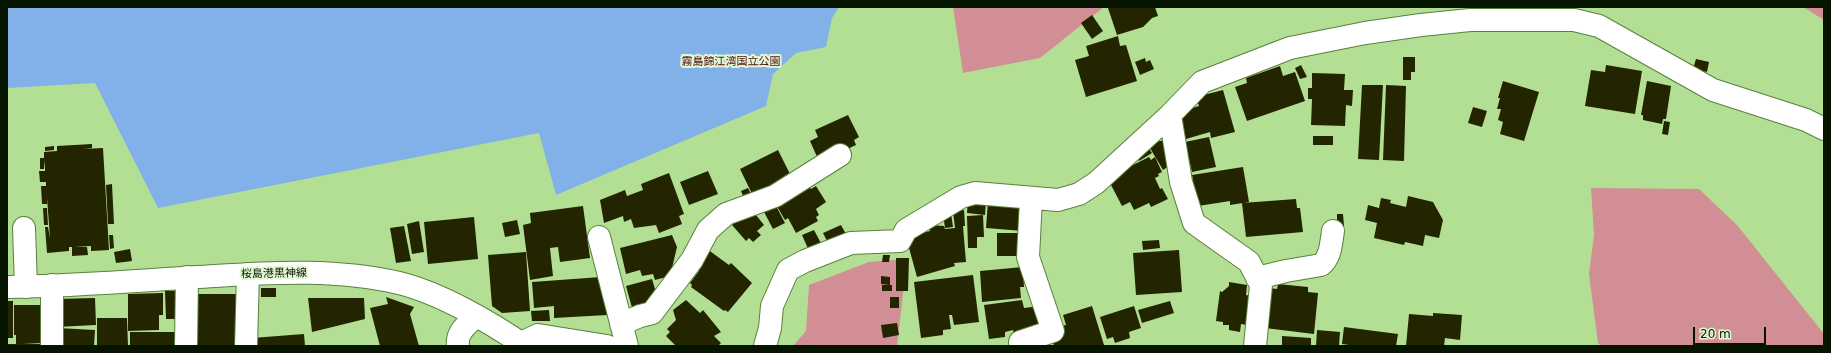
<!DOCTYPE html>
<meta charset="utf-8">
<style>
body{margin:0}
#map{position:relative;width:1831px;height:353px;overflow:hidden;background:#b3df95;font-family:"DejaVu Sans",sans-serif}
canvas{display:block}
.frame{position:absolute;inset:0;border:8px solid #061500;pointer-events:none}
.scale{position:absolute;left:1693px;top:327px;width:73px;height:18px;box-sizing:border-box;border:2px solid #061500;border-top:0;padding-left:5px;font-size:12px;line-height:14px;white-space:nowrap;color:#061500;-webkit-text-stroke:3px #e2f8d3;paint-order:stroke}
</style>
<div id="map">
<canvas width="1831" height="353"></canvas>
<div class="frame"></div>
<div class="scale">20 m</div>
</div>
<script>
const context = document.querySelector('canvas').getContext('2d');
context.lineJoin = 'round';
function paint(path, color) { context.fillStyle = color; context.fill(path, 'evenodd'); }
function strokePath(path, color, width, dash) { context.strokeStyle = color; context.lineWidth = width; context.lineCap = dash ? 'butt' : 'round'; context.setLineDash(dash || []); context.stroke(path); }
function label(font, color, halo, rows, align = 'center') {
  context.font = font + ' "DejaVu Sans","Noto Sans JP",sans-serif'; context.lineWidth = 4; context.setLineDash([]); context.textBaseline = 'middle'; context.strokeStyle = halo; context.fillStyle = color; for (const [text, x, y, turn = 0] of rows) {
    context.save(); context.translate(x, y); context.rotate((+turn || 0) * Math.PI / 180); context.textAlign = isNaN(turn) ? turn : align; if (halo) context.strokeText(text, 0, 0); context.fillText(text, 0, 0); context.restore();
  }
}
const green = new Path2D(`
 M953,7H1104L1040,58L963,73Z
 M1803,7H1824V20Z
 M1591,188L1699,189L1737,225L1824,334V346H1601L1598,343L1589,274L1594,235Z
 M907,259L897,346H793L806,331L809,285L869,262Z`);
const water = new Path2D(`
 M7,7H839L832,18L826,47L796,53L773,74L766,106L556,195L539,133L158,208L95,83L7,88Z`);
const building = new Path2D(`
 M1155,7L1158,16L1152,18L1143,27L1117,35L1108,8Z
 M1505,7H1516V16H1505Z
 M1092,15L1103,31L1092,39L1081,23Z
 M1118,36L1120,46L1126,45L1137,81L1086,97L1075,60L1089,56L1086,46Z
 M1403,57H1415V72H1411V80H1403Z
 M1145,58L1146,62L1150,60L1154,69L1140,75L1135,62Z
 M1696,59L1709,62L1707,72L1693,69Z
 M1301,65L1307,77L1300,79L1295,68Z
 M1606,65L1642,71L1635,114L1585,106L1591,70L1605,72Z
 M1280,66L1283,76L1295,72L1305,101L1247,121L1235,87L1247,83L1246,78Z
 M1312,73L1345,74L1344,90H1353L1352,106L1346,105L1345,126L1311,125L1312,99H1308V88H1312Z
 M1503,81L1539,92L1524,141L1500,134L1503,122L1498,120L1501,109H1497L1500,98H1498Z
 M1647,81L1671,86L1666,119H1663L1662,124L1643,120V115H1641Z
 M1362,85H1383L1379,160L1358,159Z
 M1386,85L1406,86L1404,161L1383,160Z
 M1223,90L1235,132L1211,138L1210,132L1186,139L1178,112L1199,106L1196,97Z
 M1473,107L1487,111L1482,127L1468,123Z
 M848,115L859,137L854,140L856,145L828,158L818,159L810,141L818,137L815,130Z
 M1664,121L1670,122L1668,135L1662,134Z
 M1313,136H1333V145H1313Z
 M1209,137L1216,167L1192,172L1185,142Z
 M1167,140L1172,164L1163,170L1147,143Z
 M92,144V148L83,149L103,148L109,250L91,251V246L75,247H87L88,255L72,256V247H69V251L47,253L45,227H48L50,238L47,198V204H42L41,186H46V182H40L39,171H45V160L44,169H40V158H44V152L57,151V146Z
 M54,146V150L45,151V147Z
 M1147,146L1152,153L1139,161L1135,154Z
 M778,150L791,176L755,200L740,169Z
 M1149,157L1151,160L1155,157L1162,172L1158,174L1159,176L1155,178L1160,189L1162,188L1168,199L1151,207L1149,203L1134,210L1130,202L1122,206L1110,183L1119,178L1115,172L1125,169Z
 M1243,167L1249,202L1230,205V201L1198,206L1192,175Z
 M708,171L718,194L689,205L680,182Z
 M669,173L684,214L679,216L682,224L659,233L656,225L634,228L631,219L624,222L623,216L604,223L600,200L625,190L627,196L643,190L641,184Z
 M112,184L114,224H108L106,185Z
 M809,186L811,189L816,186L826,202L816,209L819,215L816,217L818,221L796,233L788,218L785,220L775,203Z
 M748,188L754,200L746,203L741,191Z
 M1408,196L1433,202L1443,220L1439,238L1425,235L1423,246L1405,242L1404,245L1374,238L1377,223L1365,220L1368,205L1379,208L1381,198L1391,200L1390,203L1406,207Z
 M968,199L986,201L985,215L967,213Z
 M1296,199L1297,208H1300L1303,232L1246,237L1242,203Z
 M988,201L1026,205L1023,231L986,228Z
 M775,204L785,223L773,229L763,210Z
 M583,206L590,258L560,262L558,247L550,248L553,276L530,280L523,225L531,223L530,213Z
 M43,208H47L48,225H44Z
 M752,210L764,225L757,231L761,235L753,242L749,238L746,241L732,225Z
 M964,210L965,226H963L966,262L954,263L955,266L917,277L906,237L930,231L929,225L944,226L945,229L955,228L953,211Z
 M951,213L953,227L945,228L943,214Z
 M1337,214H1343L1344,226L1337,227Z
 M983,215L984,237H977V248H968L967,216Z
 M474,217L478,259L428,264L424,222Z
 M517,220L520,234L505,237L502,223Z
 M419,221L424,252L412,254L407,224Z
 M841,225L847,236L829,245L823,233Z
 M404,226L411,261L396,263L390,228Z
 M814,230L823,247L810,253L802,235Z
 M997,233H1021L1022,256H997Z
 M109,235H113L114,248L110,249Z
 M672,235L677,247L672,268L674,275L655,280L653,274L642,276L640,270L626,274L620,248Z
 M1159,240L1160,248L1143,250L1142,241Z
 M130,249L132,261L116,263L114,252Z
 M707,249L729,265L731,263L752,283L728,312L725,310L724,311L691,287L692,285L690,283L699,271L693,266Z
 M1179,250L1182,292L1136,295L1133,253Z
 M526,252L530,311L502,313L492,306L488,255Z
 M883,255H890L889,262H882Z
 M896,258H909L908,291H896Z
 M1023,267L1024,287H1020L1021,298L982,302L980,271Z
 M973,275L979,322L954,325L952,315H949L951,329L943,330V335L921,338L914,282Z
 M881,276L890,277V285L881,284Z
 M601,277L603,298H606L607,315L554,318V306L534,308L532,282Z
 M652,279L658,299L634,315L626,286Z
 M1229,282L1247,285L1246,295L1251,296L1247,325L1241,324L1240,332L1229,330V325H1223V322L1216,321L1220,291L1222,292L1229,286Z
 M1278,284L1308,287V292L1318,293L1314,334L1265,328L1270,288L1277,289Z
 M882,285H892V291H882Z
 M261,288H276V297H261Z
 M165,291H182L184,319H166Z
 M163,293V315H159V330L128,331V294Z
 M191,294H240L239,346H191Z
 M386,297L414,307L410,314L419,346H380L370,308L388,304Z
 M890,297H899V308H890Z
 M95,298L96,325L56,327L55,299Z
 M308,298H364L365,319L312,332Z
 M686,300L700,313L703,310L721,332L714,336L721,343L718,346H671L675,345L666,336L670,332L667,329L676,320L673,310Z
 M1022,300L1024,308L1040,306L1044,331L1014,335L1013,330L1005,332V337L989,339L984,305Z
 M7,301H13V338H7Z
 M1170,301L1174,313L1142,323L1138,310Z
 M14,305H50L43,343L23,344H51V346H7V344H16V335H14Z
 M1092,306L1104,345L1101,346H1054L1052,338L1064,334L1061,326L1066,325L1063,315Z
 M1134,306L1141,328L1129,332L1130,338L1115,343L1113,337L1107,339L1100,317Z
 M549,310L550,321H532L531,311Z
 M1433,313L1462,315L1460,340L1445,338L1444,346H1406L1409,314L1433,316Z
 M97,318H127L128,346H97Z
 M897,323L899,335L883,338L881,325Z
 M1344,327L1398,334L1396,346H1356L1342,344Z
 M57,328L95,330L94,346H56Z
 M1317,330L1340,332L1339,346H1316Z
 M130,332H179V346H130Z
 M304,334L305,346H253L252,338Z
 M1282,336L1311,338V346H1282Z`);
const minor = new Path2D(`
 M1170,115L1181,182L1194,223L1249,262L1261,285L1255,346
 M24,228L26,287
 M599,237L627,346
 M1257,278L1286,271L1321,265C1331,257 1331,243 1333,231
 M52,285V346
 M621,324L640,316L652,313L692,260L708,230L726,214L775,196L840,155
 M521,343L538,335L607,346
 M186,346L187,277
 M246,346L248,274
 M458,346C456,332 467,325 476,316
 M765,346L770,328L772,306L788,270L805,261L851,243L900,241L906,230L961,197L975,193L1058,200L1079,194L1096,183L1170,115L1202,82L1290,48L1365,33L1421,25L1470,20H1574L1599,26L1713,90L1806,120L1824,129
 M1021,346L1020,342L1053,331L1028,257L1031,199`);
const primary = new Path2D(`
 M7,287C76,286 146,280 215,276C275,272 340,269 399,283C440,293 490,322 525,346`);
const parkNames = [
 ["霧島錦江湾国立公園",731,62]
];
const streetNames = [
 ["桜島港黒神線",274,274,-1]
];
paint(green, '#d18f95');
paint(water, '#82b0e8');
paint(building, '#232500');
strokePath(minor, '#59813b', 24);
strokePath(primary, '#59813b', 24);
strokePath(minor, '#fff', 22);
strokePath(primary, '#fff', 22);
label('11px', '#500b1b', '#e2f8d3', parkNames);
label('11px', '#061500', '#e2f8d3', streetNames);
</script>
